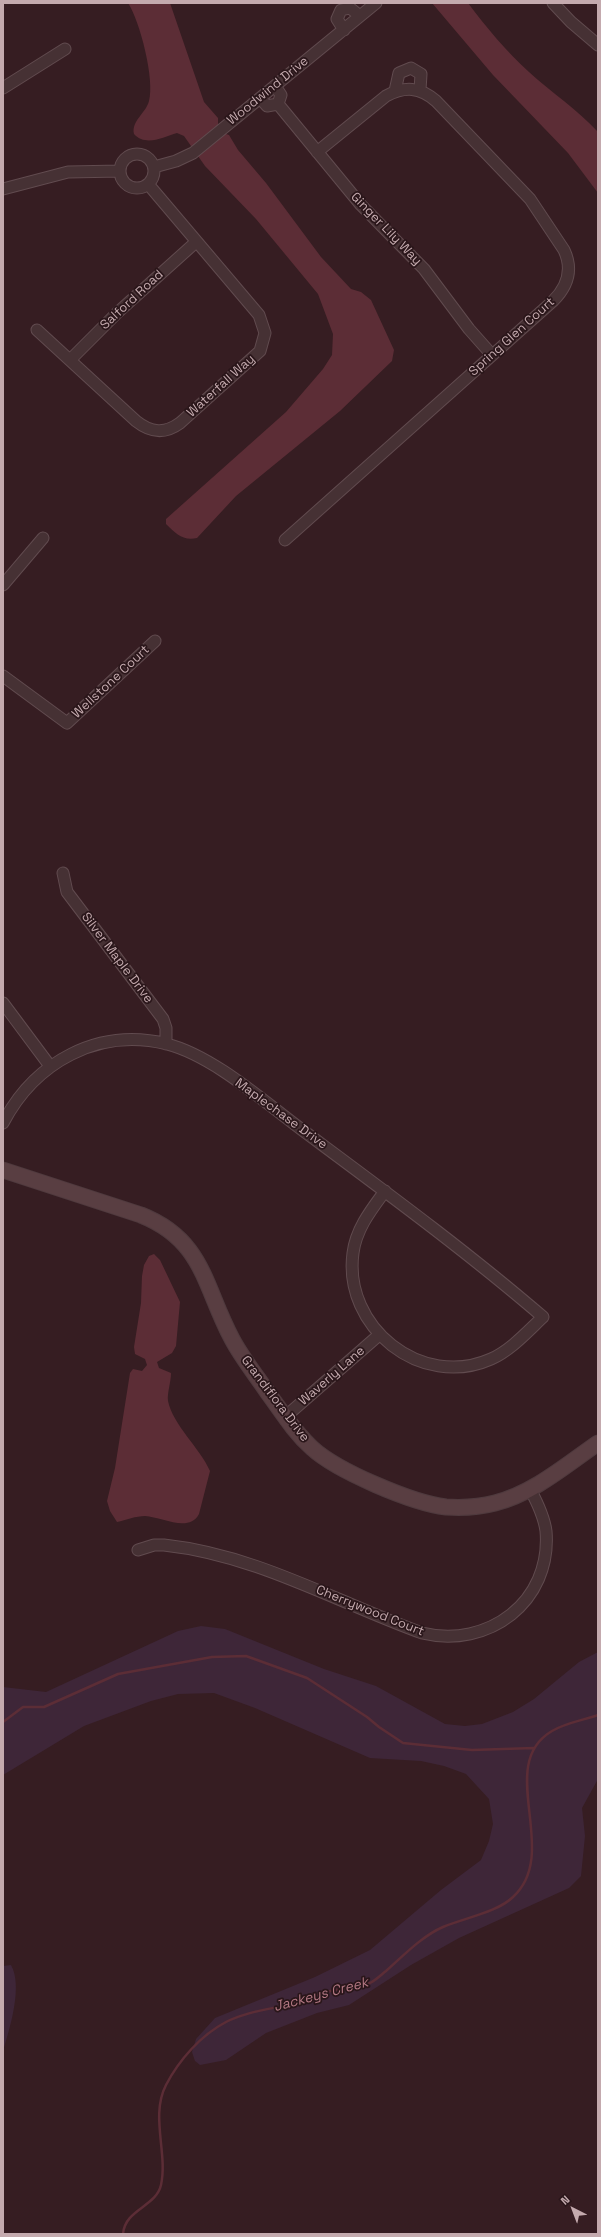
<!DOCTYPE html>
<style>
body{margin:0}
#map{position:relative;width:601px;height:2237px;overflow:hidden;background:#361d22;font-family:"Space Grotesk",sans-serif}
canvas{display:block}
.frame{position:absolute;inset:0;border:4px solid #c4aaae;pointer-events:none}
.north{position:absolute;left:553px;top:2189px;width:40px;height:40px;-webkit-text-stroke:3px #2a161a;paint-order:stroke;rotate:318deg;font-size:11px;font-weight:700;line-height:16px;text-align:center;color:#c4aaae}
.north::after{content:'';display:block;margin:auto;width:14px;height:18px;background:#c4aaae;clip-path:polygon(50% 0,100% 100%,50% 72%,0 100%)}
</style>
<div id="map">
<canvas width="601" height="2237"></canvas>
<div class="frame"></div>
<div class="north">N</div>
</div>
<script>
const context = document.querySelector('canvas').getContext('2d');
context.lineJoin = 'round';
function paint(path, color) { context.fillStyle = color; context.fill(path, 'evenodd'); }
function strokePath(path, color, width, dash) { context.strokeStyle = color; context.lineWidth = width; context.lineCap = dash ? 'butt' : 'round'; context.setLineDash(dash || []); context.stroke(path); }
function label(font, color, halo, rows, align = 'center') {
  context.font = font + ' "Space Grotesk",sans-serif'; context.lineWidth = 3.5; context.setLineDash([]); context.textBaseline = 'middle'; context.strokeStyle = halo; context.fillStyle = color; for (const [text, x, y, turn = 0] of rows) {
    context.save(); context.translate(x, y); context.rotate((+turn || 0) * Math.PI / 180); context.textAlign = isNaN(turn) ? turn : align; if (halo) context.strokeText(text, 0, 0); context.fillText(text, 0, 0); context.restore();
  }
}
const green = new Path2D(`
 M201,1626L225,1629L324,1669L376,1686L445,1724L465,1726L482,1724L513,1712L534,1699L579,1662L598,1652V1779L582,1808L585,1836L581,1876L569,1888L459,1938L411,1965L349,2005L317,2013L266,2033L226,2060L200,2065L195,2061L192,2052L196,2039L215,2018L315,1977L370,1950L441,1890L481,1860L489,1841L493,1824L489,1799L466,1774L444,1766L421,1761L370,1758L255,1708L214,1693L178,1694L151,1701L84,1726L3,1775V1687L46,1692L178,1631Z
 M11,1965C23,1986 10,2028 3,2051V1966Z`);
const water = new Path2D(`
 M128,3H170L204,102L218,118V124L226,134L229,135L238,150L266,183L321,257L351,289L361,292L371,300L394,350L392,361L340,411L236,496L197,538C183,541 176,534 166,524V519L286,412L323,369L332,355L333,334L318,294L256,219L205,166L184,136L177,133C163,137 146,147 134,134C131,121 146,113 149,101C155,80 140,21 128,3Z
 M432,3H468C486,27 506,51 529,72C552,93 577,109 598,132V193L568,153L493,75Z
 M154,1254L160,1260L180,1302L176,1346L172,1353L157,1362L159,1368L171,1373C171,1382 167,1393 168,1401C173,1425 200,1448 210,1471L199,1514C189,1533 162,1517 145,1516C136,1516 126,1520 117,1522L110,1511L107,1501L115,1468L130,1373L133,1369L142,1371L147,1365L145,1359L135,1354L134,1347L141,1303L142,1276L144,1265L149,1256Z`);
const stream = new Path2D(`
 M3,1722L23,1707H44L118,1674L212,1657L246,1656L307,1678L367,1717L379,1727L403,1743L472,1750L534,1748
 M123,2234C125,2209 156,2207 161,2185C168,2153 150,2116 166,2085C179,2060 201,2035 226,2022C247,2011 273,2009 296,2003C306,2000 316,1995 326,1992C341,1988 356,1989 370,1983C376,1980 381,1975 386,1971C403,1956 422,1936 443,1927C464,1918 498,1912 513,1897C562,1852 494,1765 552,1731C565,1723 584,1720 598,1715`);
const street = new Path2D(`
 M553,3L571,22L598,45
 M344,30L337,19L341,10L350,8L360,16
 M3,88L65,49
 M395,91L399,73L411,68L421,74L420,90
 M260,98L267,106L278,104L281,95L275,86
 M278,104L361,205L424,269L469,329L492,355
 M120 171a17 17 0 1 1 34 0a17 17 0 1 1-34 0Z
 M154,167L176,161L193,153L376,3
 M3,189L68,172L120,171
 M37,330L136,421C151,433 165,434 180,423L260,351L265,333L259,315L148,184
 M70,360L117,313L196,242
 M285,540L553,301C568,286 573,269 564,250L530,199L436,101C420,87 405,86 386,96L317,152
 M3,585L43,538
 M3,676L67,723L155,641
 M63,873L67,892L163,1019L166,1028V1044
 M3,1003L50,1066
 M3,1123C35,1062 98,1027 167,1044C213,1056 262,1100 301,1129C383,1190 465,1250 543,1317C527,1332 511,1350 491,1359C421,1390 343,1327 353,1253C356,1229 371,1210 385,1191
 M285,1417L379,1335
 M138,1550L154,1545H164C257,1555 336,1602 422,1633C488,1649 552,1602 546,1531C544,1516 537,1502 530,1489`);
const secondary = new Path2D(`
 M3,1170L141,1215C204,1240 204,1287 232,1339C242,1358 256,1375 268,1393C282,1412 294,1432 312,1448C337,1471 412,1503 446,1507C462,1508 480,1507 495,1503C534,1493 566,1465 598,1443`);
const streetNames = [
 ["Woodwind Drive",268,91,-39],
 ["Ginger Lily Way",386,229,46],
 ["Salford Road",132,300,-43],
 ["Spring Glen Court",512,337,-42],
 ["Waterfall Way",221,386,-42],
 ["Wellstone Court",111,682,-43],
 ["Silver Maple Drive",117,958,53],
 ["Maplechase Drive",281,1114,36],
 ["Waverly Lane",332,1376,-41],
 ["Grandiflora Drive",275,1399,53],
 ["Cherrywood Court",370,1611,22]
];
const waterNames = [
 ["Jackeys Creek",321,1995,-15]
];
paint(green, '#3e2638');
paint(water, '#5c2d36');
strokePath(stream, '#5c2d36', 2.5);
strokePath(street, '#614b4f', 13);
strokePath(secondary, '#4f3a3e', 17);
strokePath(street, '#463134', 11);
strokePath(secondary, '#593e42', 15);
label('13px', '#c4aaae', '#2a161a', streetNames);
label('italic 14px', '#b37883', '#2a161a', waterNames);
</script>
